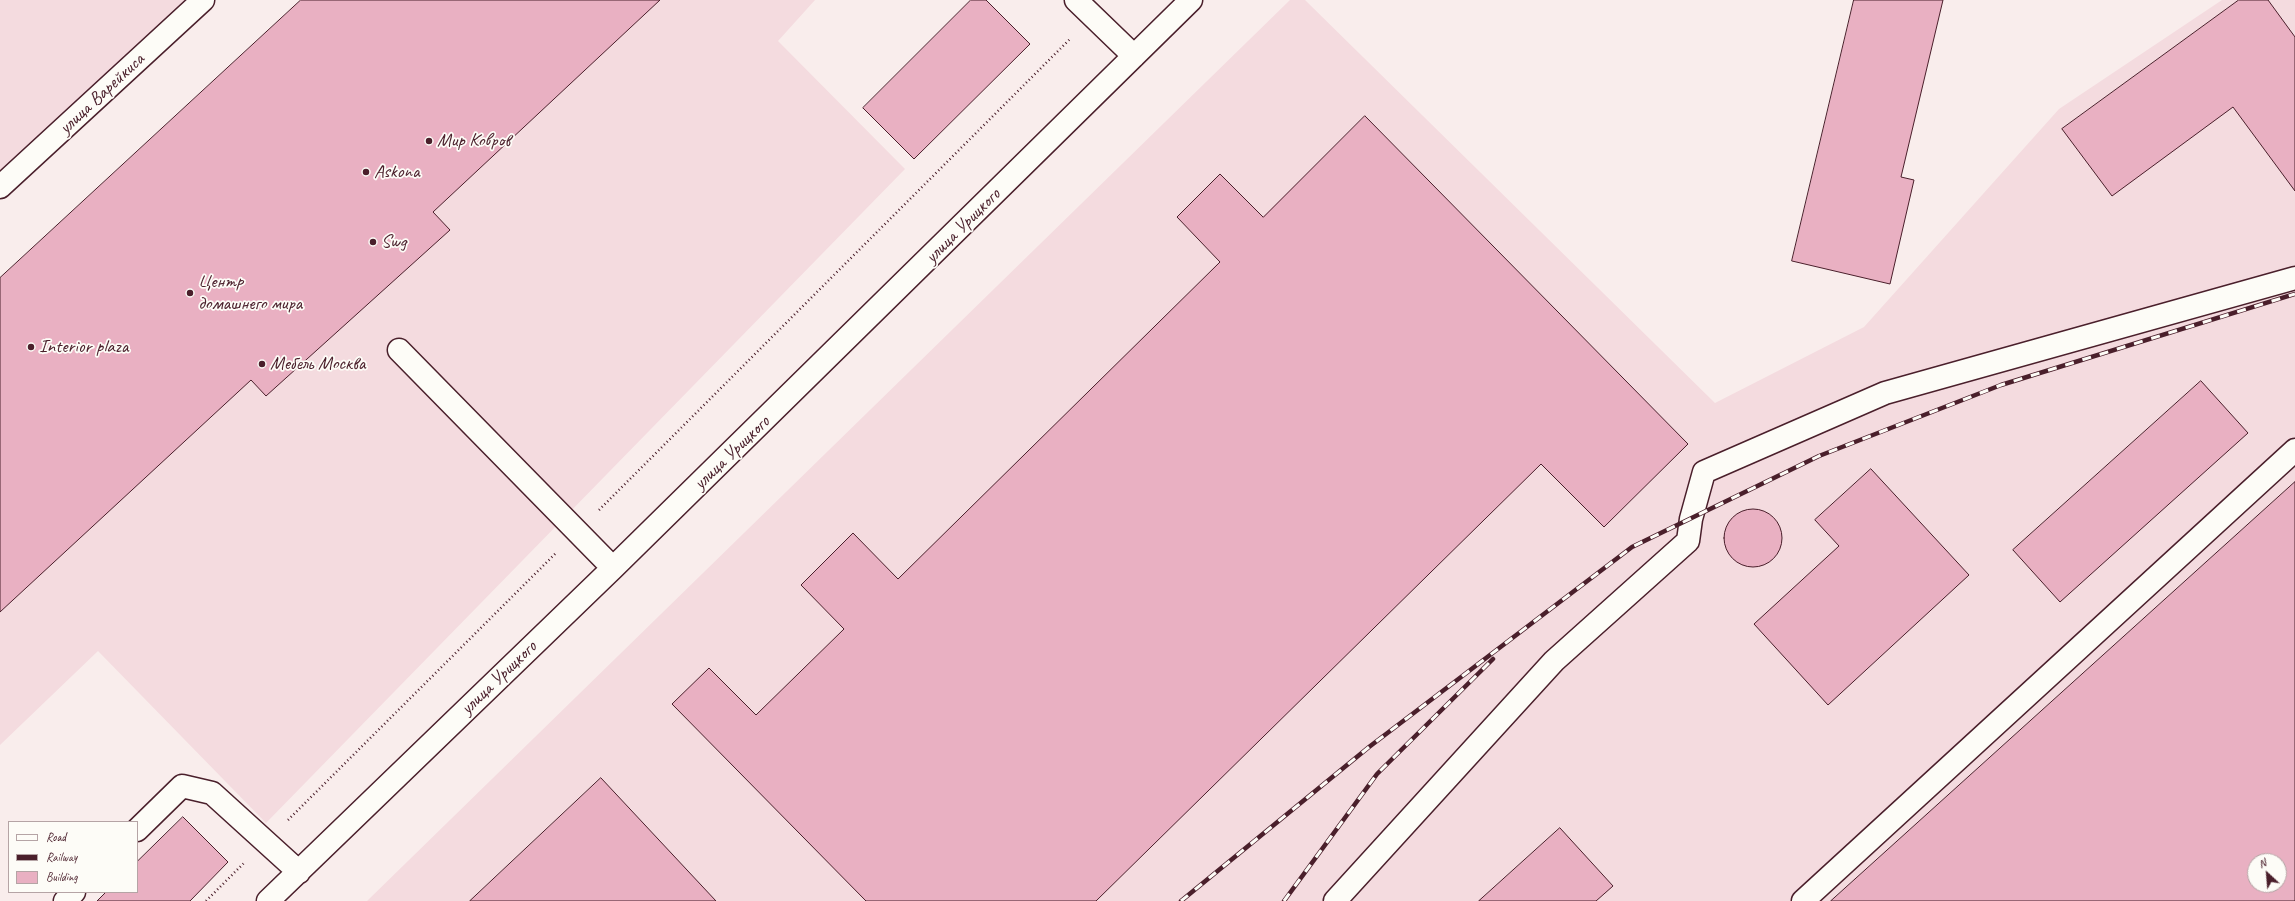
<!DOCTYPE html>
<meta charset="utf-8">
<style>
body{margin:0}
#map{position:relative;width:2295px;height:901px;overflow:hidden;background:#f9edec;font-family:Caveat,sans-serif}
canvas{display:block}
.legend{position:absolute;left:8px;top:821px;width:130px;height:72px;box-sizing:border-box;background:#fdfcf7;border:1px solid #b5a4a5;margin:0;padding:5px 7px;list-style:none;font-size:12px;color:#4a1f2b}
.legend li{display:flex;align-items:center;gap:8px;height:20px}
.legend b{width:20px;border:1px solid #b5a4a5}
.north{position:absolute;left:2247px;top:853px;width:40px;height:40px;box-sizing:border-box;background:#fdfcf7;border:1px solid #b5a4a5;border-radius:50%;rotate:334deg;font-size:11px;font-weight:700;line-height:16px;text-align:center;color:#4a1f2b}
.north::after{content:'';display:block;margin:auto;width:14px;height:18px;background:#4a1f2b;clip-path:polygon(50% 0,100% 100%,50% 72%,0 100%)}
</style>
<div id="map">
<canvas width="2295" height="901"></canvas>
<ul class="legend">
<li><b style="height:5px;background:#fdfcf7"></b>Road</li>
<li><b style="height:5px;background:#4a1f2b"></b>Railway</li>
<li><b style="height:11px;background:#e9b0c2"></b>Building</li>
</ul>
<div class="north">N</div>
</div>
<script>
const context = document.querySelector('canvas').getContext('2d');
context.lineJoin = 'round';
function paint(path, color) { context.fillStyle = color; context.fill(path, 'evenodd'); }
function strokePath(path, color, width, dash) { context.strokeStyle = color; context.lineWidth = width; context.lineCap = dash ? 'butt' : 'round'; context.setLineDash(dash || []); context.stroke(path); }
function label(font, color, halo, rows, align = 'center') {
  context.font = font + ' Caveat,sans-serif'; context.lineWidth = 3.5; context.setLineDash([]); context.textBaseline = 'middle'; context.strokeStyle = halo; context.fillStyle = color; for (const [text, x, y, turn = 0] of rows) {
    context.save(); context.translate(x, y); context.rotate((+turn || 0) * Math.PI / 180); context.textAlign = isNaN(turn) ? turn : align; if (halo) context.strokeText(text, 0, 0); context.fillText(text, 0, 0); context.restore();
  }
}
const built = new Path2D(`
 M0,0H185L0,177Z
 M301,0H815L778,41L905,169L266,823L98,651L0,745V278Z
 M1290,0H1305L1715,403L1864,327L2059,109L2222,0H2295V901H367ZM2255,861H2279V885H2255Z`);
const building = new Path2D(`
 M301,0H660L433,212L450,230L266,396L251,380L0,612V278Z
 M971,0H986L1030,44L914,159L863,108Z
 M1854,0H1943L1901,177L1914,180L1890,284L1792,261Z
 M2239,0H2268L2295,37V191L2233,107L2112,196L2062,129Z
 M1365,116L1688,444L1604,527L1541,464L1096,901H866L672,704L709,668L756,715L844,629L801,585L853,533L898,579L1220,262L1177,217L1220,174L1263,217Z
 M2201,381L2248,433L2060,602L2013,550Z
 M1871,469L1969,575L1828,705L1754,624L1839,546L1815,520Z
 M2295,482V901H1831ZM2255,861H2279V885H2255Z
 M1724 538a29 29 0 1 1 58 0a29 29 0 1 1-58 0Z
 M601,778L716,901H470Z
 M183,817L228,862L190,901H97L106,892H137V862Z
 M1560,828L1613,886L1596,901H1479Z`);
const path = new Path2D(`
 M599,510L1071,38
 M288,820L556,553
 M206,901L244,863`);
const minor = new Path2D(`
 M1076,0L1134,56
 M0,187L203,0
 M399,350L613,568
 M137,830L182,786L212,793L299,872
 M65,901L74,892
 M268,901L613,568L1191,0
 M1335,901L1554,661L1688,541L1691,519L1704,472L1885,393L2295,278
 M1803,901L2295,450`);
const rail = new Path2D(`
 M1181,901L1369,747L1632,547L1819,456L2001,385L2295,294
 M1284,901L1377,774L1493,659`);
const markers = [
 [429,141,4,"#4a1f2b"],
 [366,172,4,"#4a1f2b"],
 [373,242,4,"#4a1f2b"],
 [190,293,4,"#4a1f2b"],
 [31,347,4,"#4a1f2b"],
 [262,364,4,"#4a1f2b"]
];
const streetNames = [
 ["улица Варейкиса",102,94,-43],
 ["улица Урицкого",963,226,-45],
 ["улица Урицкого",732,453,-44],
 ["улица Урицкого",499,678,-44]
];
const poiNames = [
 ["Мир Ковров",437,141],
 ["Askona",374,172],
 ["Swg",381,242],
 ["Центр",198,282],
 ["домашнего мира",198,304],
 ["Interior plaza",39,347],
 ["Мебель Москва",270,364]
];
paint(built, '#f4dbdf');
paint(building, '#e9b0c2');
strokePath(building, '#4a1f2b', 1);
strokePath(minor, '#4a1f2b', 25);
strokePath(path, '#4a1f2b', 2.5, [1, 3]);
strokePath(minor, '#fdfcf7', 22);
strokePath(rail, '#4a1f2b', 4.5);
strokePath(rail, '#fdfcf7', 3, [9]);
for (const [x, y, r, color] of markers) { const dot = new Path2D(); dot.arc(x, y, r, 0, 2 * Math.PI); context.fillStyle = color; context.fill(dot); strokePath(dot, '#fdfcf7', 1.5); }
label('19px', '#4a1f2b', '#fdfcf7', streetNames);
label('19px', '#4a1f2b', '#fdfcf7', poiNames, 'left');
</script>
